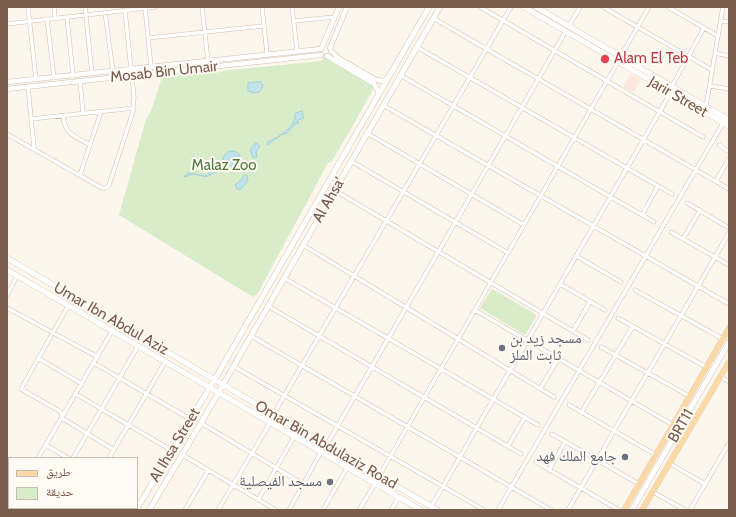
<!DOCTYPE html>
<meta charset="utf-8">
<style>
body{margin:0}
#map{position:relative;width:736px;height:517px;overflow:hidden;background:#fdf6ec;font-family:Cabin,"Noto Naskh Arabic",sans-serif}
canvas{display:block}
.frame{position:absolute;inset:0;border:8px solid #7a5c4d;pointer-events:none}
.legend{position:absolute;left:8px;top:457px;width:130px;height:52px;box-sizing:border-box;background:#fffaf3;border:1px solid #cabbb1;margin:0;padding:5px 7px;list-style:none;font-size:12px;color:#7a5c4d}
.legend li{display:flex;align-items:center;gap:8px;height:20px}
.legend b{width:20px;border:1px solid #cabbb1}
</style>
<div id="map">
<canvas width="736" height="517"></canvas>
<div class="frame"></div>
<ul class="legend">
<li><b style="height:5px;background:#fbd9a5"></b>طريق</li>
<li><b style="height:11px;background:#d8ecc9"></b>حديقة</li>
</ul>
</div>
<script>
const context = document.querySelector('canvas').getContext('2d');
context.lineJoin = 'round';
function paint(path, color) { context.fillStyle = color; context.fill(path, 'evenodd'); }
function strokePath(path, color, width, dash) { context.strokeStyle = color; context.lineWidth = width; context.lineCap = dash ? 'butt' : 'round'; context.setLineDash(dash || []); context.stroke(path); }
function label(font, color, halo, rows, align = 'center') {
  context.font = font + ' Cabin,"Noto Naskh Arabic",sans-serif'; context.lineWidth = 4; context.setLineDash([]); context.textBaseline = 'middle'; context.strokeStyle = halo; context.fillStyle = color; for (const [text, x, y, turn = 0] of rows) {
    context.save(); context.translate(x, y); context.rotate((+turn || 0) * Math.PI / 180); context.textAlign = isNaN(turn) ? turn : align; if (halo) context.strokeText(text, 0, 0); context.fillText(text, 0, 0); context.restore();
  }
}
const commercial = new Path2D(`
 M630,74L641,80L634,92L623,87Z`);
const green = new Path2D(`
 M324,57L375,86L337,153L331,162L328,163L258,293L253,297L119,215L146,119L151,111L162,77L321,61Z
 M492,289L537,315L525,335L480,308Z`);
const water = new Path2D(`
 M261,82L263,86C261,94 255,94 248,91V83Z
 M302,111L304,118L298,120V124L296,123L287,133L283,134L267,145V142C278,138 297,126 295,114Z
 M256,143L260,146L256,152L257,157L253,158L250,150Z
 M223 160a9 9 0 1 1 18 0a9 9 0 1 1-18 0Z
 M219,166L216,173H213C205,180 204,175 194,174L184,177L188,173C193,174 204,176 209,175L211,169L217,168Z
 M244,175H247L248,181L241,189H237L235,185L241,180Z`);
const minor = new Path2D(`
 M28,7L36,80
 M54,7L55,18
 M85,7L92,74
 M145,7L151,67
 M202,7L208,61
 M262,7L267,54
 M292,7L297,51
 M480,7L703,137
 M603,7L712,70
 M668,7L718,36
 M125,10L131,70
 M105,12L113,72
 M67,17L73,76
 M433,18L729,189
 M47,19L54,78
 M294,21L335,17
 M721,21L729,22
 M7,24L155,7
 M569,26L580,7
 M148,38L263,26
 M417,47L672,194
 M715,53L729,56
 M621,56L649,7
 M400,75L654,222
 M80,81L83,113
 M672,86L704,28
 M710,86L729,89
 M28,87L34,148
 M383,105L729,304
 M706,106L723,7
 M63,116C65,135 75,136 90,145
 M31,119L134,108
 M367,133L524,225
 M7,134L102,188H106L109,185L133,112L134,97L132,76
 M719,145L729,152
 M351,161L508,253
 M80,175L101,112
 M716,181L729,159
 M334,190L588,340
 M687,203L729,228
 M642,215L658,186
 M671,232L729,265
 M683,239L700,210
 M303,245L554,397
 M576,256L621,282
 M284,278L538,425
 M560,284L605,310
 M635,290L723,339
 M7,295L17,276
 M68,306L21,389L61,412L62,418L114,450
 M268,306L521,454
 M7,308L98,357
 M475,310L673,425
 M618,318L706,367
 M573,331L590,302
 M251,336L551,510
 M601,347L689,396
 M38,358L82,384
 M94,363L190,419
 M233,366L484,510
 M721,377L729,382
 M540,389L558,359
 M76,394L171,450
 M569,405L656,455
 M581,413L633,326
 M273,415L511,7
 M201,423L303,484
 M552,434L639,484
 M46,445L68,458
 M326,446L566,31
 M508,446L525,417
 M181,454L276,510
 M38,458L112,331
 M73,458L138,346
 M109,458L165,362
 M536,462L619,510
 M669,463L705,484
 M549,470L565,442
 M379,476L618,62
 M653,492L685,510
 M7,496L9,497
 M258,500L294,437
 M431,507L671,92
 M28,508L32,510
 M8,510L9,508
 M79,510L80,508
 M110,510L111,508
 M185,510L208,471
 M218,510L270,423
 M289,510L321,452
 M323,510L347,468
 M359,510L375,484
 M391,510L399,497
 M498,510L723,123
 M568,510L729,233
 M690,510L729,443`);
const tertiary = new Path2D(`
 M322,47L339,7
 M330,48L347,7
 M331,51L338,58L376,80L383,81L388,78
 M327,56L374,84L379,93
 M7,82L321,49
 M7,89L321,55`);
const secondary = new Path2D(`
 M524,7L729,126
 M536,7L729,120
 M7,258L437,510
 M7,270L421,510
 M136,510L219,372L429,7
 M149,510L201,423L440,7
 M632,510L729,342`);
const primary = new Path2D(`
 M624,510L729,328
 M642,510L729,362`);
const markers = [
 [605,59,5,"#e0444e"],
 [502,348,4,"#6b7280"],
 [625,457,4,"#6b7280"],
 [330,482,4,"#6b7280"]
];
const healthNames = [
 ["Alam El Teb",614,59]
];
const streetNames = [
 ["Mosab Bin Umair",164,72,-6],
 ["Jarir Street",678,97,30],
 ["Al Ahsa'",329,200,-60],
 ["Umar Ibn Abdul Aziz",111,319,30],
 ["BRT11",681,426,-60],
 ["Al Ihsa Street",175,445,-59],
 ["Omar Bin Abdulaziz Road",326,445,30]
];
const parkNames = [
 ["Malaz Zoo",224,166]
];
const worshipNames = [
 ["مسجد زيد بن",510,339,"left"],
 ["ثابت الملز",510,356,"left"],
 ["جامع الملك فهد",617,457],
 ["مسجد الفيصلية",322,482]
];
paint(commercial, '#fde8e0');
paint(green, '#d8ecc9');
paint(water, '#bfe3e8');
strokePath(water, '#a5d3da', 1);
strokePath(minor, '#d1beb0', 4.5);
strokePath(tertiary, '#d1beb0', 5.5);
strokePath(secondary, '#d6c0b0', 6);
strokePath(primary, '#dad1cd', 6);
strokePath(minor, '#fff', 3.5);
strokePath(tertiary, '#fff', 4.5);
strokePath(secondary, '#fff', 5);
strokePath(primary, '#fbd9a5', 5.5);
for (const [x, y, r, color] of markers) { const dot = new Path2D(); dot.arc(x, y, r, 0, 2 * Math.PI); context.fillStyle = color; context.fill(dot); strokePath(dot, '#fffaf3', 1.5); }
label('15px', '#be3a42', '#fffaf3', healthNames, 'left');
label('15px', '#7a5c4d', '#fffaf3', streetNames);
label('15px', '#537a41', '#fffaf3', parkNames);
label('15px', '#5b616d', '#fffaf3', worshipNames, 'right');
</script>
